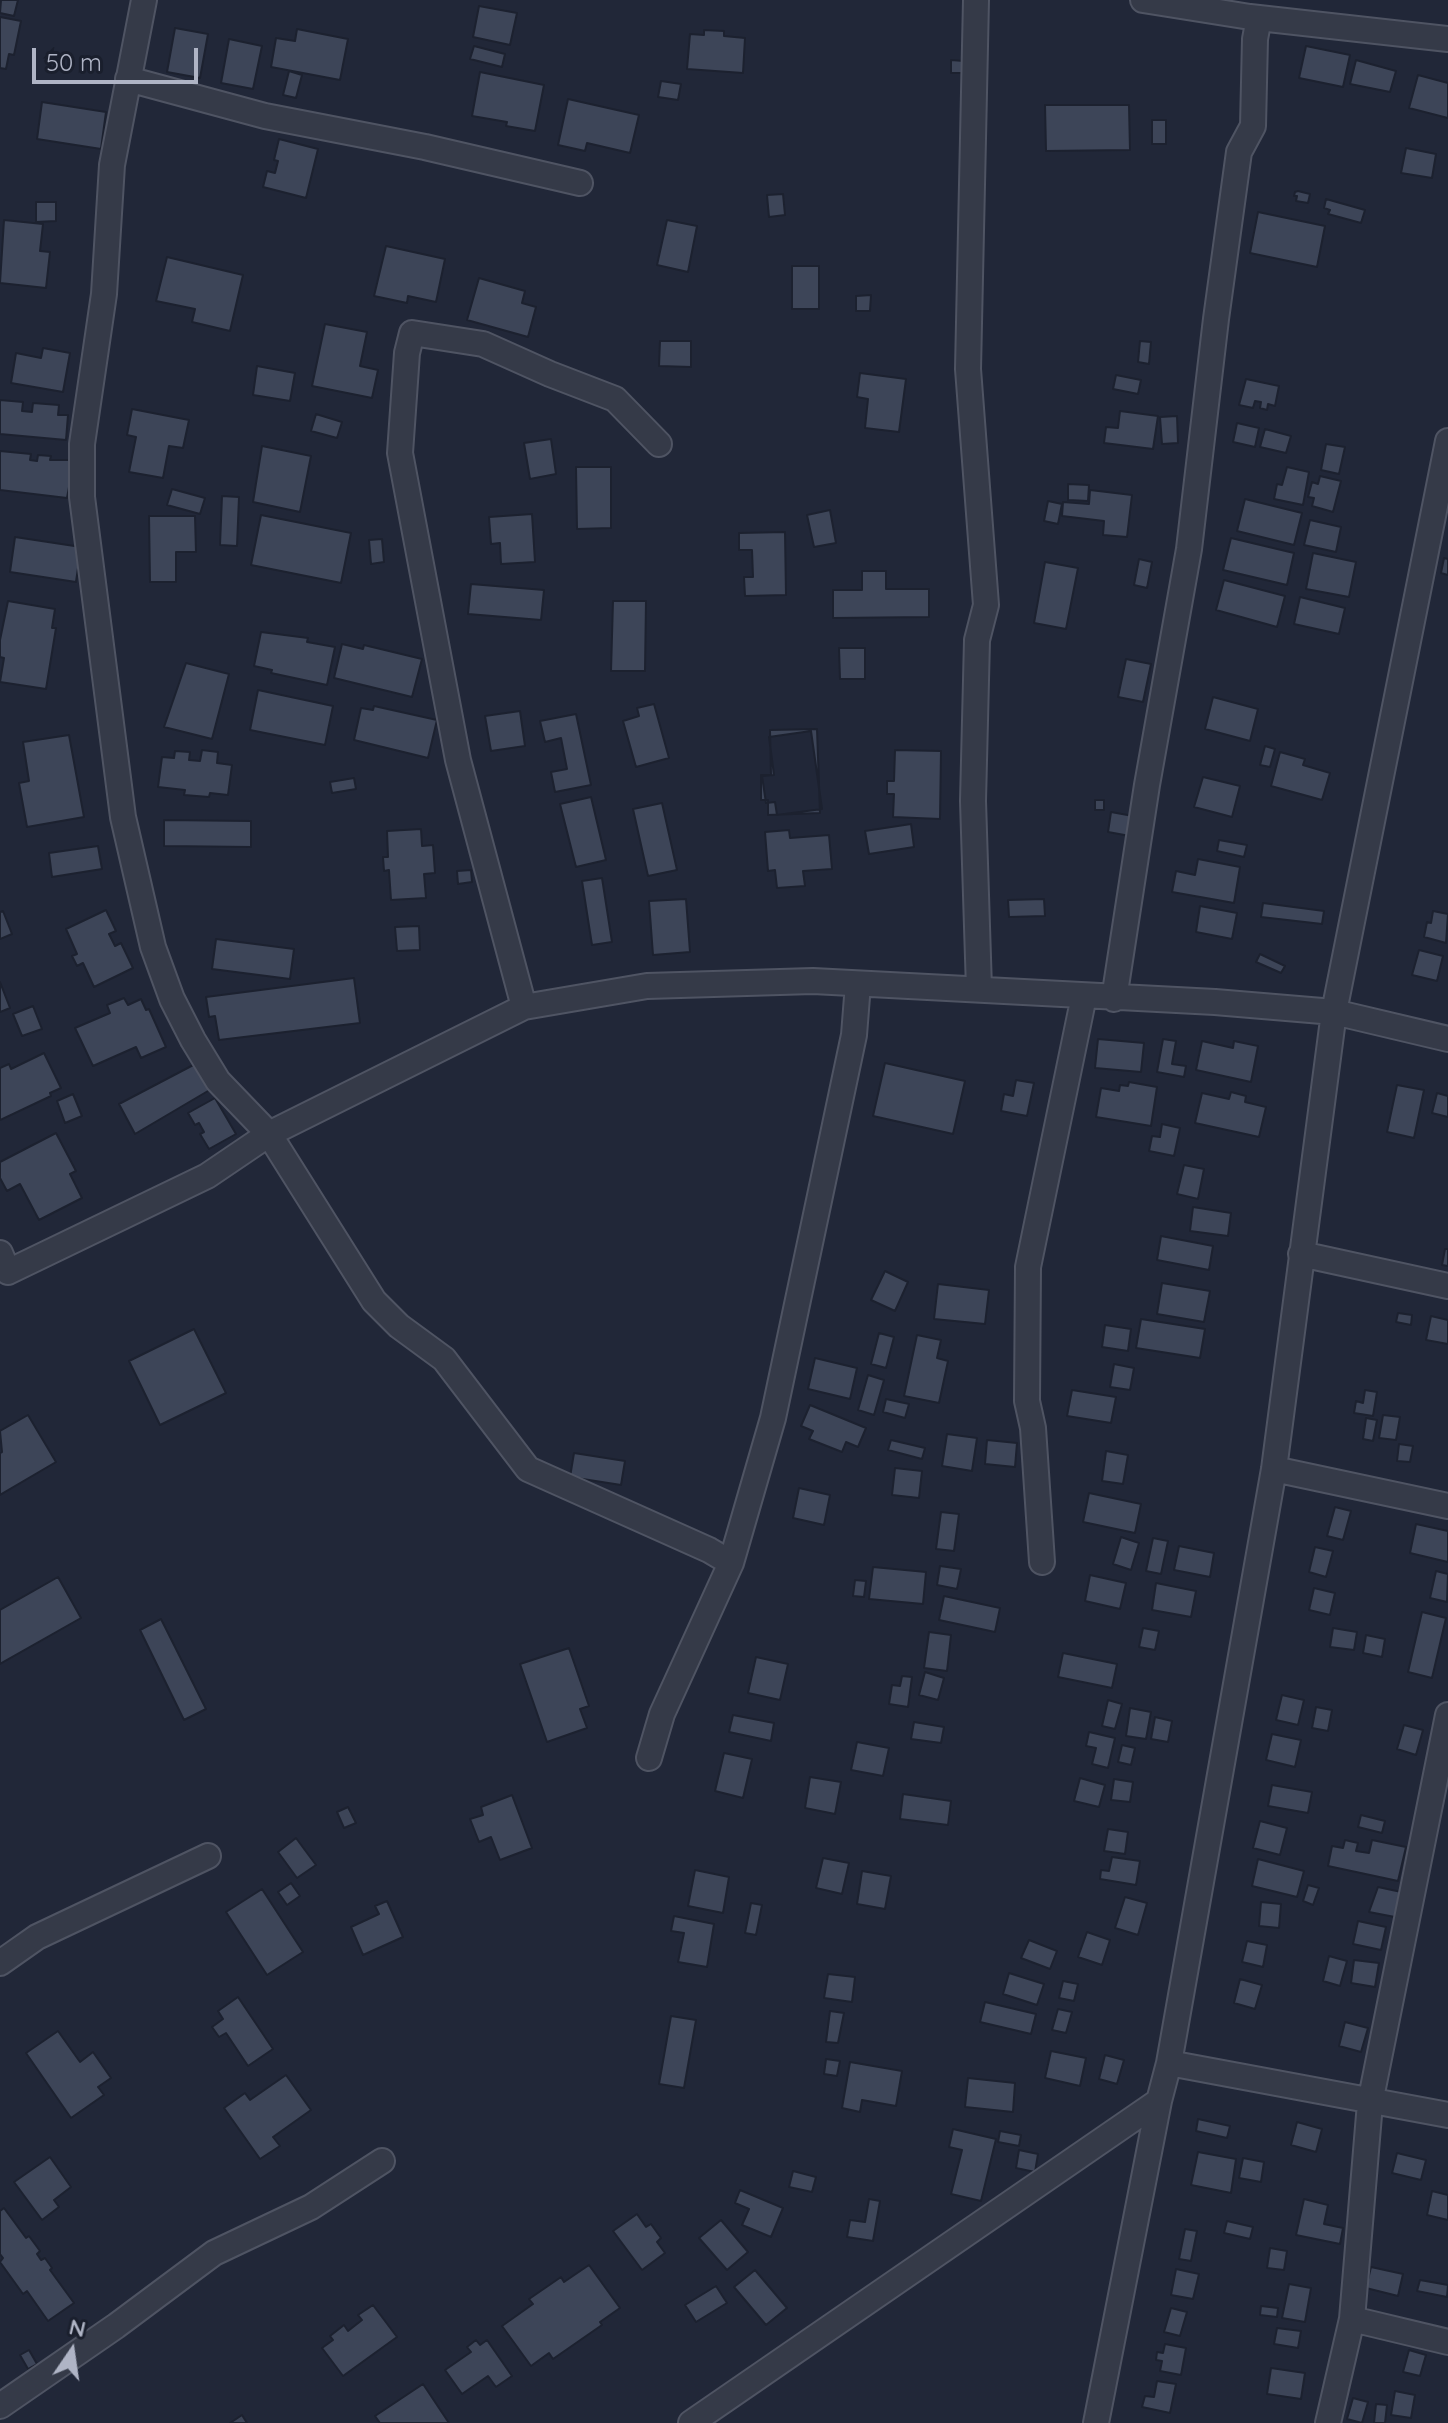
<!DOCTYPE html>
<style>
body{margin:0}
#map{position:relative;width:1448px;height:2423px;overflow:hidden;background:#212738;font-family:Quicksand,sans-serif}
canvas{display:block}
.north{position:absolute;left:32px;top:2311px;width:80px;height:80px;-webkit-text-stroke:6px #1a1f2d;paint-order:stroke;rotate:13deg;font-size:22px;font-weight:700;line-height:32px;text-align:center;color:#afb4c5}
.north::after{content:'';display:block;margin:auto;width:28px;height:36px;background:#afb4c5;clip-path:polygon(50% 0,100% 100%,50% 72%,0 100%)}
.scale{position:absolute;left:32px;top:48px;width:166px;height:36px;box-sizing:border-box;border:4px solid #afb4c5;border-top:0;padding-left:10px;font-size:24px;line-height:28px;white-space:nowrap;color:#afb4c5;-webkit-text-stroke:6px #1a1f2d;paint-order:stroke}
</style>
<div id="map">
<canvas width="1448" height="2423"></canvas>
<div class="north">N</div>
<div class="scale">50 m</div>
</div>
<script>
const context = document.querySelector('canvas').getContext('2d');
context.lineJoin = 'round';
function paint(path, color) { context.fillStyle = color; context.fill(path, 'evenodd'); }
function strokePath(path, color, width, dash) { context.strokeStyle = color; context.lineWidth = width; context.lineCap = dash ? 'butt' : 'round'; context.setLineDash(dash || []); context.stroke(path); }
const building = new Path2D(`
 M1,0H18L14,16L0,13Z
 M479,6L517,13L510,45L473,37Z
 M0,17L21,21L14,55L9,54L6,69L0,68Z
 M175,28L208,34L200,78L167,72Z
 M297,29L348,39L340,80L271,67L276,38L295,41Z
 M704,30L724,31V36L745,38L743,73L687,69L690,34L704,35Z
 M229,39L262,46L253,89L221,83Z
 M474,46L505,54L502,67L470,59Z
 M1306,46L1350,55L1343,87L1299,78Z
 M951,60L964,61V73H951Z
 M1356,60L1396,71L1390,92L1350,84Z
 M289,71L302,75L296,98L283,95Z
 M480,72L544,85L535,131L506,126L507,122L472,116Z
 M1418,75L1448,83V118L1409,108Z
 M661,81L681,84L678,100L658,97Z
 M568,99L639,115L630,153L587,143L585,151L558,145Z
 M42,102L106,112L101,149L37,139Z
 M1045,105H1129L1130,150L1046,151Z
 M1152,120H1166V144H1152Z
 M279,139L318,149L306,198L263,187L267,171L275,173L278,161L274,160Z
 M1406,148L1436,154L1432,178L1401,173Z
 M1298,191L1310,194L1308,203L1296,201L1297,196H1294L1295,192Z
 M783,194L785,215L769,217L767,195Z
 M1326,199L1365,210L1361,223L1328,214L1330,210L1324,208Z
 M36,202H56V221L36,222Z
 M1258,212L1325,226L1317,267L1250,253Z
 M4,220L43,224L40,251L50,252L46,288L0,283Z
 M667,220L697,226L688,272L657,265Z
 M386,246L445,259L436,302L408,296L407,303L374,296Z
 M167,257L243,275L230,331L192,322L195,309L156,301Z
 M792,266H819V309H792Z
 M479,278L525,291L522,303L536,307L528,337L467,320Z
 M871,295L870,311H856V296Z
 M325,324L367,332L360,366L378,370L372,398L312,386Z
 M660,341H691V367L659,366Z
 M1140,341L1151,342L1149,364L1138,362Z
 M43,348L70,353L63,392L11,383L16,353L41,358Z
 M257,366L295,373L290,401L253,395Z
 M860,373L906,379L899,432L865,428L868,399L857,397Z
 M1116,375L1141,380L1138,394L1113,389Z
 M1246,379L1279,386L1275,406L1268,404L1267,410L1260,408L1261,402L1255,401L1253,408L1239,405Z
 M0,400L23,402L22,411L32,412L33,403L59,405L58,415H68L66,440L0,434Z
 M132,409L189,420L183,448L169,446L163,478L129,472L136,437L127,435Z
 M1120,411L1158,416L1153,449L1104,443L1106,427L1118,428Z
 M316,414L342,422L337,438L311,431Z
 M1177,416L1178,443L1162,444L1160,417Z
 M1237,423L1259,428L1255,447L1233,442Z
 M1265,429L1291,436L1286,453L1260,447Z
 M551,439L556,474L530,479L524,443Z
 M1326,444L1345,447L1339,474L1321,470Z
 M262,446L311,456L300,512L253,502Z
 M0,451L31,454L30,460L37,461L38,455L51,456L50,460H74L67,498L0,490Z
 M576,467H611V528L577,529Z
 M1287,467L1309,472L1303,505L1274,499L1277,484L1282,485Z
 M1320,476L1341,481L1333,512L1312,506L1314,498L1308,497L1312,482L1318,484Z
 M1068,484L1089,485L1088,501L1068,500Z
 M172,489L205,498L200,514L167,505Z
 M1090,490L1132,495L1127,537L1103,535L1104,521L1062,516L1063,502L1089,504Z
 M222,496L239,497L237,546L220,545Z
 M1245,499L1302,513L1294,545L1237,531Z
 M1048,501L1062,504L1058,524L1044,521Z
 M830,510L836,543L814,547L807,515Z
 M532,514L535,562L501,564L500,543L491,544L489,517Z
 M261,515L351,533L341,583L251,565Z
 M149,516H195L196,552H176V582H150Z
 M1310,520L1341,527L1336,552L1304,545Z
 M785,532L786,595L745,596L744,577H753L752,550H739V533Z
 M15,537L81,547L76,582L10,572Z
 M1231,538L1294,553L1287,585L1223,570Z
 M382,539L384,562L371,564L369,540Z
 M1313,553L1356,562L1349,597L1306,589Z
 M1444,558L1448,559V575L1441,573Z
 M1139,559L1152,562L1147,588L1134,585Z
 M1045,562L1078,568L1066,629L1034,623Z
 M862,571H886V589H929V617L833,618V590H862Z
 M1224,580L1285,596L1277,627L1216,610Z
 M471,584L544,590L541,620L468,614Z
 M1300,597L1345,608L1339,634L1294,624Z
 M8,601L55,609L52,628H56L46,689L0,682L4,658L0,657V640Z
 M613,601H646L645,671H611Z
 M261,632L308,638L307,642L335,647L327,685L271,673L272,670L254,666Z
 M342,644L363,649L364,645L422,659L412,697L334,678Z
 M839,648H865V679H840Z
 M1126,659L1151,664L1143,702L1118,697Z
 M186,663L229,674L212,739L164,727Z
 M258,690L333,706L325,745L250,730Z
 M1213,697L1258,709L1250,741L1205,729Z
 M654,704L669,758L636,767L623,721L639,716L637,708Z
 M374,706L437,720L428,758L354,740L361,708L373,710Z
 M520,711L525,746L491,751L485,716Z
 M576,714L591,785L555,792L551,772L567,769L561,738L545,742L540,721Z
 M817,729L820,813L768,815V800H761V775H771L770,730Z
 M811,731L822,809L777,815L775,802L766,803L762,776L774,775L769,737Z
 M69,735L84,817L27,827L19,783L29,781L23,742Z
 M1265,746L1275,749L1270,767L1260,765Z
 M202,750L218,752L217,763L232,765L228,795L210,793L209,797L184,795L185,790L158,787L162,757L174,758L175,751L190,752L189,760L200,761Z
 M895,750L941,751L940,819L893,817L894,794H887V781H894Z
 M1280,752L1305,759L1303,765L1330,773L1322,800L1271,786Z
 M1203,777L1240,786L1232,817L1194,807Z
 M354,778L356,789L332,793L330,782Z
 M591,797L606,860L576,867L560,804Z
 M1095,800H1104V810H1095Z
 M662,803L677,870L648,876L633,809Z
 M1111,812L1133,816L1130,836L1108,832Z
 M164,820L251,821V847L164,846Z
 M911,824L914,847L869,854L865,831Z
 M421,829L422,846L433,845L435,873L424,874L426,898L391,900L389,870L384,871L383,857H388L387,831Z
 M789,830L790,838L829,835L832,869L803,871L805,886L777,888L775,870L768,871L765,832Z
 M1219,840L1247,845L1244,857L1217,851Z
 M98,846L102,869L52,877L49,853Z
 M1198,859L1240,867L1234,903L1172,892L1176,871L1195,875Z
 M471,870L472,882L458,884L457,871Z
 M602,878L612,942L592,945L582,881Z
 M686,899L690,952L653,955L649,901Z
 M1044,899L1045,916L1009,917L1008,900Z
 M1263,903L1324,911L1322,924L1261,917Z
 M1200,906L1237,913L1232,939L1196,932Z
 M106,910L116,931L109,934L115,946L121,943L133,968L94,987L83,963L77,966L72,956L77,954L66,929Z
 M3,911L12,934L0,939V912Z
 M1433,911L1448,914L1446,943L1424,937L1427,922L1431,923Z
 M419,926L420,950L397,951L395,927Z
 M216,939L294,949L290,979L212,969Z
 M1419,950L1443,956L1437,981L1412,975Z
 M1260,954L1285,966L1281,973L1256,962Z
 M354,978L360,1023L219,1040L215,1016L209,1017L206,997Z
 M0,982L10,1008L0,1012Z
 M124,998L128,1005L141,999L146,1010L149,1009L166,1047L141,1058L136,1047L93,1066L75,1028L110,1013L107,1005Z
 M33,1006L42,1029L22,1036L13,1014Z
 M1098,1039L1144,1043L1141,1072L1095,1068Z
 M1163,1039L1176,1041L1172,1064L1186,1066L1184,1077L1157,1072Z
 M1202,1041L1233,1048L1234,1041L1258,1046L1251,1082L1196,1070Z
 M44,1053L61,1088L50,1093L51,1096L0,1120V1068L9,1064L11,1069Z
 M199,1062L213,1088L135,1134L119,1104Z
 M885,1063L965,1081L953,1134L873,1116Z
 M1016,1080L1034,1083L1027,1116L1001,1111L1004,1094L1013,1096Z
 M1129,1082L1157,1087L1151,1126L1096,1117L1101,1088L1119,1091L1120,1085L1128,1086Z
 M1397,1085L1424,1090L1414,1138L1387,1132Z
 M1231,1092L1246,1096L1245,1102L1266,1107L1259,1137L1195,1123L1202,1093L1229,1099Z
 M1437,1093L1448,1096V1117L1432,1113Z
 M73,1094L82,1116L65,1123L57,1101Z
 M215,1098L236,1134L209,1149L200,1134L204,1132L199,1123L195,1125L188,1113Z
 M1162,1124L1180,1128L1174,1156L1149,1151L1152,1136L1160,1137Z
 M56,1133L76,1171L70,1174L82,1198L39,1220L20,1184L7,1191L0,1178V1162Z
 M1184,1165L1204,1169L1198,1199L1177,1194Z
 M1193,1207L1231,1213L1228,1236L1190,1231Z
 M1161,1236L1213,1246L1209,1270L1157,1260Z
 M1445,1249H1448V1266L1442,1265Z
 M885,1271L908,1282L895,1311L871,1300Z
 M1162,1283L1210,1291L1204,1322L1157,1314Z
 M938,1284L989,1290L985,1324L934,1319Z
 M1398,1313L1412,1315L1411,1325L1396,1322Z
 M1431,1316L1448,1320V1344L1426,1340Z
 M1141,1319L1205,1329L1200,1358L1136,1348Z
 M1105,1325L1131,1329L1128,1351L1102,1347Z
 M194,1329L226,1393L160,1425L129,1361Z
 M879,1333L894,1337L886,1368L871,1364Z
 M917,1335L941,1340L937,1358L948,1361L939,1403L904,1396Z
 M815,1358L857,1368L850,1399L808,1389Z
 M1114,1364L1134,1368L1130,1390L1110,1387Z
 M868,1375L884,1380L874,1415L858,1410Z
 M1072,1390L1116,1397L1111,1423L1067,1416Z
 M1365,1390L1377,1392L1373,1416L1354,1413L1356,1401L1363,1403Z
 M886,1399L909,1404L905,1418L883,1412Z
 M810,1405L866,1428L858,1447L846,1442L842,1452L809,1439L813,1431L801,1426Z
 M28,1415L56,1462L0,1495V1453L2,1452L0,1431Z
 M1383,1415L1400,1417L1396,1440L1379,1438Z
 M1366,1418L1377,1420L1373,1441L1363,1439Z
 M947,1434L977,1438L972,1471L942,1466Z
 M891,1440L925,1448L922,1459L888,1450Z
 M987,1440L1017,1443L1015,1467L985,1464Z
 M1399,1444L1413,1446L1410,1462L1397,1461Z
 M1106,1451L1128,1455L1123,1484L1102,1481Z
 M574,1453L625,1461L621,1485L570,1477Z
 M895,1468L922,1471L919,1498L892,1495Z
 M799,1488L830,1495L824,1525L793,1518Z
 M1089,1493L1141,1504L1135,1533L1083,1522Z
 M1335,1507L1351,1511L1343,1540L1327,1536Z
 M941,1512L959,1514L954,1551L936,1549Z
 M1416,1524L1448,1531V1562L1410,1553Z
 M1121,1537L1139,1543L1131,1570L1113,1564Z
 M1153,1538L1168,1541L1161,1574L1146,1571Z
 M1179,1546L1214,1553L1210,1577L1174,1570Z
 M1315,1547L1333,1551L1326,1577L1309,1572Z
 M940,1566L961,1569L957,1589L937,1585Z
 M873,1567L926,1572L923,1604L869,1599Z
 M1436,1571L1448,1574L1447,1602L1430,1598Z
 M1090,1575L1126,1583L1120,1609L1085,1601Z
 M58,1577L81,1618L0,1664V1610Z
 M855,1580L866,1581L864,1597L853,1596Z
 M1156,1583L1196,1591L1191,1617L1152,1610Z
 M1314,1588L1335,1593L1330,1615L1309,1610Z
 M944,1596L1000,1608L995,1632L939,1620Z
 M1422,1612L1446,1618L1432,1678L1408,1672Z
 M161,1619L206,1709L184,1720L140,1630Z
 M1143,1628L1159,1631L1155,1650L1139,1647Z
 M1333,1628L1357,1632L1354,1650L1330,1647Z
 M929,1632L951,1635L947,1671L924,1668Z
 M1366,1635L1385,1639L1382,1657L1363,1653Z
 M569,1648L589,1706L580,1709L587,1728L547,1742L520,1664Z
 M1063,1653L1117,1664L1112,1688L1058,1677Z
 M756,1657L788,1664L780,1700L748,1693Z
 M925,1672L944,1678L938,1700L919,1695Z
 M902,1676L912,1677L908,1707L889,1704L892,1685L900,1686Z
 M1282,1695L1304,1700L1298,1725L1276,1720Z
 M1108,1700L1122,1704L1115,1729L1102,1726Z
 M1316,1707L1332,1710L1328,1731L1312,1728Z
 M1130,1708L1151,1712L1146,1739L1126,1736Z
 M733,1715L774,1723L771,1741L729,1732Z
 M1155,1717L1172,1721L1168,1742L1151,1739Z
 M914,1722L944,1727L941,1743L911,1739Z
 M1404,1725L1423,1730L1416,1755L1397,1749Z
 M1089,1732L1115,1738L1108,1768L1092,1764L1096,1748L1086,1746Z
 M1272,1734L1301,1740L1295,1767L1266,1760Z
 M857,1742L889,1748L883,1776L851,1770Z
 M1122,1745L1135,1748L1131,1765L1118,1762Z
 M724,1753L752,1759L743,1798L715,1791Z
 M810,1777L841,1782L835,1814L805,1808Z
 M1080,1778L1105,1785L1099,1807L1074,1801Z
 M1114,1779L1133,1782L1130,1802L1111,1800Z
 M1272,1785L1312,1792L1308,1813L1268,1806Z
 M903,1794L951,1801L948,1825L900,1819Z
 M512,1795L532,1848L500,1860L491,1837L479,1842L470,1819L483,1815L481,1807Z
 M348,1807L356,1823L344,1828L337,1812Z
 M1361,1815L1385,1821L1382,1833L1358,1827Z
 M1260,1821L1287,1828L1280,1855L1253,1848Z
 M1108,1829L1128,1832L1125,1854L1104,1851Z
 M296,1838L316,1865L297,1878L278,1852Z
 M1345,1840L1358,1843L1356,1851L1369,1853L1372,1840L1406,1847L1398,1881L1328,1866L1332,1846L1343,1848Z
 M1112,1857L1140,1861L1136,1885L1100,1879L1101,1870L1109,1871Z
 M823,1858L849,1863L842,1894L816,1888Z
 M1258,1859L1304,1871L1297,1897L1252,1886Z
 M695,1870L729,1877L723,1913L688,1906Z
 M862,1871L891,1876L885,1909L857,1904Z
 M291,1883L300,1896L287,1905L278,1892Z
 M1308,1885L1319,1888L1313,1905L1303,1901Z
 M1378,1887L1406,1893L1400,1918L1369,1912Z
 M262,1889L303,1952L267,1975L226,1912Z
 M1125,1897L1147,1903L1138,1935L1115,1928Z
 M387,1901L403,1937L363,1955L351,1927L379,1914L375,1906Z
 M1261,1902L1281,1904L1279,1928L1259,1926Z
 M751,1903L762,1905L756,1935L745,1933Z
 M674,1916L714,1924L707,1967L678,1962L684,1933L671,1931Z
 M1358,1921L1386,1927L1381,1950L1353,1944Z
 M1087,1932L1110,1940L1102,1965L1078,1957Z
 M1029,1940L1057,1951L1050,1969L1021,1958Z
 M1247,1941L1267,1945L1263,1967L1242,1962Z
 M1329,1956L1347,1961L1340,1986L1323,1981Z
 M1354,1960L1379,1963L1375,1987L1351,1983Z
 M1009,1973L1044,1984L1037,2005L1003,1994Z
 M828,1974L855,1977L852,2002L824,1998Z
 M1240,1979L1262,1985L1255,2009L1234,2003Z
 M1063,1981L1078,1984L1074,2001L1059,1998Z
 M238,1997L273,2049L248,2066L226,2033L219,2037L212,2027L223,2019L218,2011Z
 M985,2002L1036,2014L1031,2034L980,2022Z
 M1058,2009L1072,2012L1066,2033L1052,2030Z
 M830,2011L844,2013L838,2043L826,2042Z
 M671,2016L696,2020L684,2088L659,2084Z
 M1345,2022L1368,2028L1361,2052L1339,2046Z
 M58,2031L80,2062L93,2052L111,2078L98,2087L104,2095L71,2118L26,2053Z
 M1051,2051L1086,2058L1080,2086L1045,2078Z
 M1105,2055L1124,2060L1117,2084L1099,2079Z
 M826,2059L840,2061L837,2076L824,2074Z
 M850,2062L902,2071L896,2106L862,2100L860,2112L842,2108Z
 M286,2075L311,2110L273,2137L280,2146L260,2159L224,2108L245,2093L250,2100Z
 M968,2078L1015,2083L1013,2112L965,2107Z
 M1198,2119L1230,2126L1227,2138L1196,2131Z
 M1297,2122L1322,2129L1316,2152L1291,2145Z
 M953,2129L996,2139L981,2201L951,2194L962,2150L949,2147Z
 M1000,2131L1021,2135L1019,2146L998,2142Z
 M1019,2150L1038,2154L1035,2172L1016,2168Z
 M1198,2152L1236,2159L1231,2193L1191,2185Z
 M1397,2153L1426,2160L1421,2180L1392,2173Z
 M50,2157L71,2187L54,2200L59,2207L42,2220L14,2182Z
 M1243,2158L1264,2162L1261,2182L1239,2178Z
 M793,2171L816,2177L812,2192L789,2187Z
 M740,2190L783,2208L771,2237L742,2225L749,2209L735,2203Z
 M1432,2191L1448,2195V2220L1427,2215Z
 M869,2199L880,2201L873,2241L847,2237L850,2220L865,2222Z
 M1304,2199L1328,2205L1324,2224L1343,2228L1340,2244L1296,2235Z
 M4,2208L26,2238L29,2236L40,2251L37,2254L41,2260L45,2258L52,2268L50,2270L74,2303L48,2321L27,2291L23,2294L0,2262L3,2258L0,2254V2211Z
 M637,2214L646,2227L651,2224L661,2238L657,2242L665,2253L642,2270L613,2231Z
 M721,2220L748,2252L727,2270L699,2238Z
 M1227,2221L1253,2227L1250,2239L1224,2233Z
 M1185,2229L1197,2231L1191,2261L1179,2259Z
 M1270,2248L1287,2251L1284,2270L1267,2268Z
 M589,2265L620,2308L600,2322L602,2325L553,2359L549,2353L531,2366L502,2326L533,2304L529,2299L561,2277L564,2282Z
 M1371,2267L1403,2274L1398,2296L1366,2288Z
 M1176,2269L1199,2274L1193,2299L1171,2295Z
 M755,2270L787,2308L766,2325L734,2287Z
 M1420,2280L1448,2285L1447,2297L1417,2291Z
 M1289,2284L1311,2288L1305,2322L1282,2318Z
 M716,2286L727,2303L696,2322L685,2305Z
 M373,2305L397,2337L343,2376L322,2348L333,2340L330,2336L344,2325L348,2331L362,2320L358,2315Z
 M1261,2306L1278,2308L1277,2317L1260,2315Z
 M1171,2308L1187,2312L1180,2336L1164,2332Z
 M1277,2328L1301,2331L1298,2348L1274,2344Z
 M476,2340L480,2345L487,2340L512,2376L496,2387L488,2376L462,2394L445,2370L471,2352L467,2347Z
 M1165,2344L1186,2348L1181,2375L1160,2371L1162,2361L1156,2360L1157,2352L1163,2353Z
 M29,2350L37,2364L28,2369L20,2355Z
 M1409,2350L1426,2355L1420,2376L1403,2372Z
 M1271,2368L1305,2373L1301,2399L1267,2394Z
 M1157,2381L1176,2384L1170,2413L1142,2407L1145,2396L1154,2397Z
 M423,2384L449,2423H380L375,2416Z
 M1395,2391L1415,2395L1411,2418L1391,2415Z
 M1353,2398L1368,2402L1362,2423L1347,2419Z
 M1376,2404L1387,2405L1385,2423H1374Z
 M242,2415L247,2423H230Z`);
const street = new Path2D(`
 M144,0L112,165L104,294L82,444V497L123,817L153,947L172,999L193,1040L218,1081L269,1134L374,1301L399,1326L444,1359L528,1469L709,1550L731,1563
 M976,0L968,369L986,605L977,640L973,801L979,989
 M1143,0L1250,17L1448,39
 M128,79L265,116L425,147L580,183
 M1114,999L1147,785L1189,549L1216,319L1239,152L1253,126L1255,39L1259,18
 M524,1007L458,760L400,453L407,353L412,333L483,344L550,374L615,399L659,444
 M0,1253L8,1272L207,1176L269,1134L524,1007L647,986L813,981L1215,1002L1334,1012L1448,1039
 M1301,1254L1448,1286
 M1274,1469L1448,1506
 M1042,1562L1033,1428L1027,1401L1028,1267L1084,996
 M649,1758L662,1714L731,1563L773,1418L854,1035L858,984
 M0,1963L37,1937L208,1856
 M1169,2063L1448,2115
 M1352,2319L1448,2342
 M0,2406L116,2326L214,2253L311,2207L382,2161
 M691,2423L1159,2101
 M1096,2423L1159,2101L1169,2063L1274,1469L1334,1012L1448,441
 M1328,2423L1352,2319L1370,2103L1448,1715`);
paint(building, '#3d4558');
strokePath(building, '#1c212f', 2);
strokePath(street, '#4f5463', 28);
strokePath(street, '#353a48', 24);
</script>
